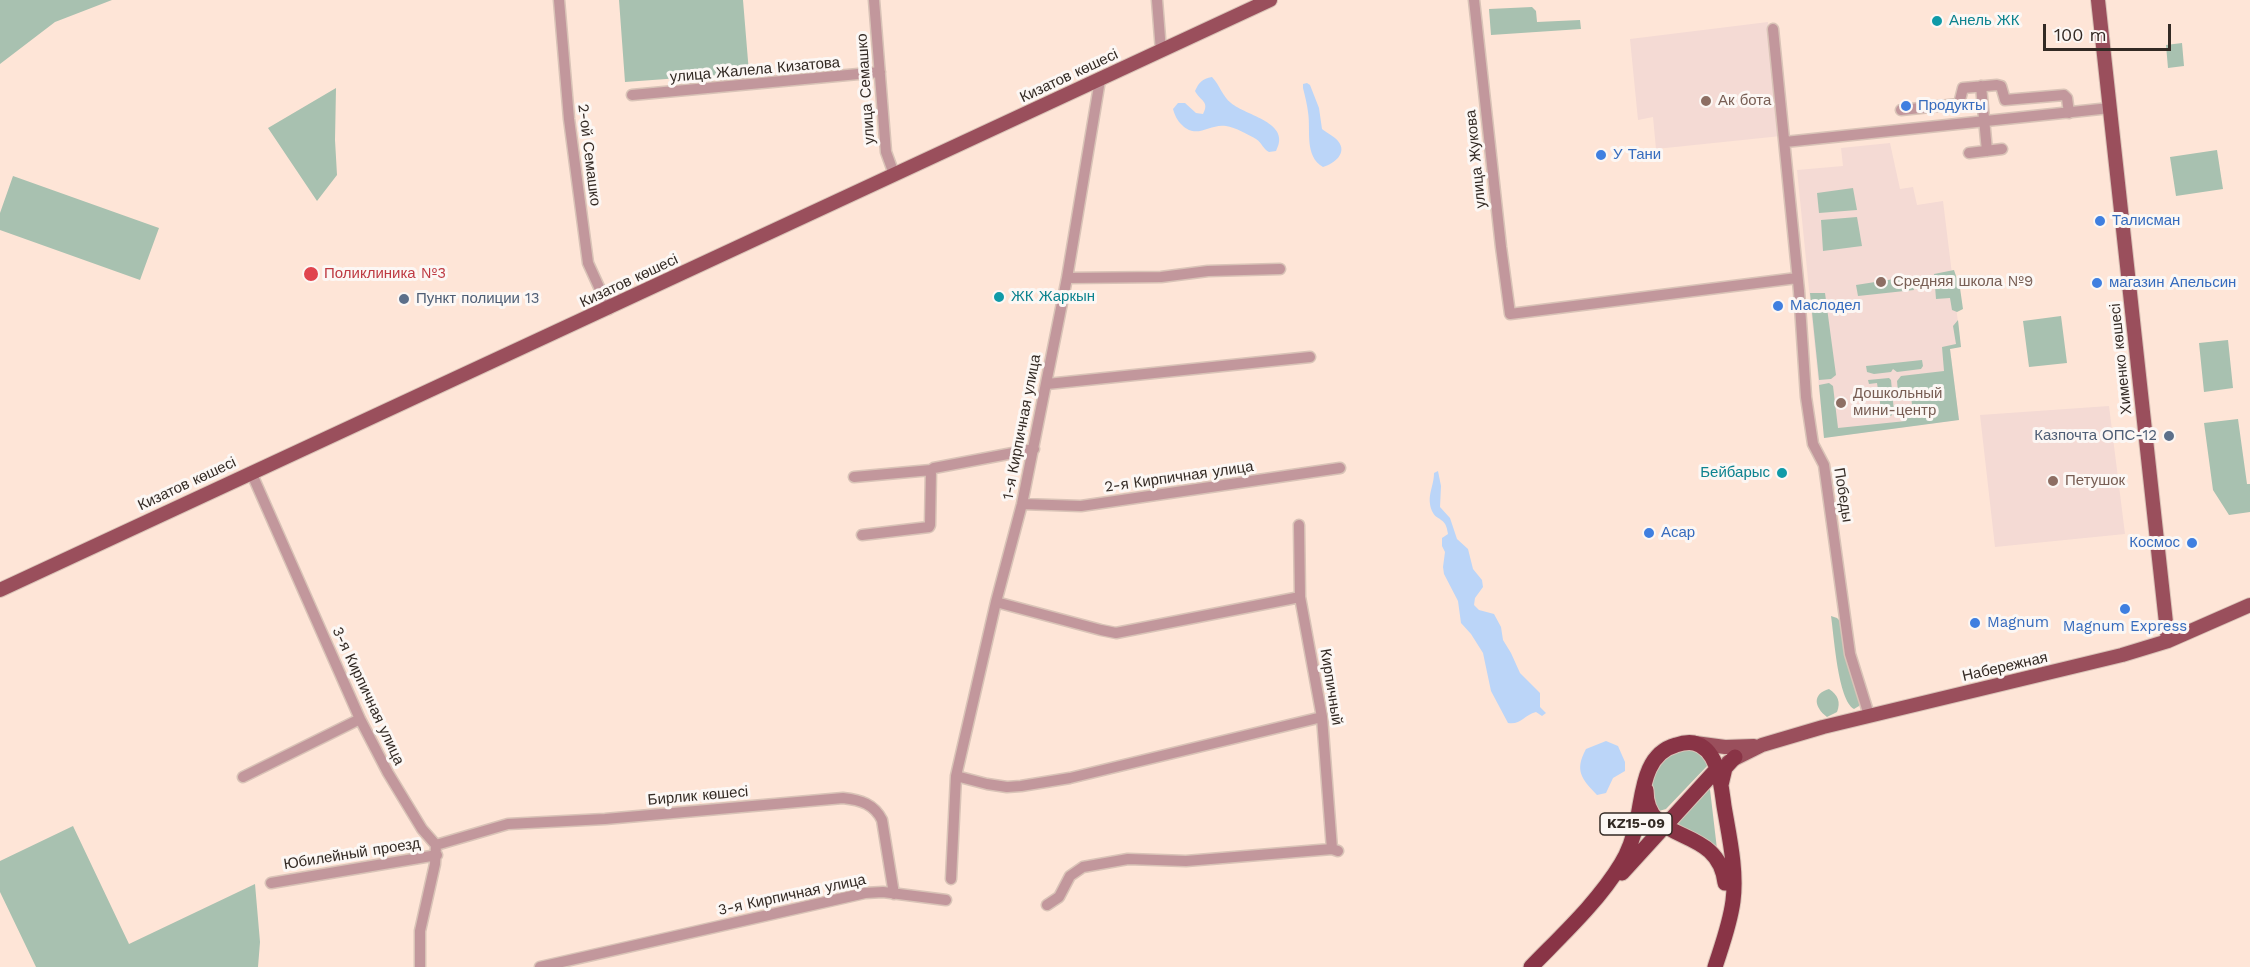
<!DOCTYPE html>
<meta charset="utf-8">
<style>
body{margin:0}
#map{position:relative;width:2250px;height:967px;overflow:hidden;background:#fee5d7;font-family:"Work Sans",sans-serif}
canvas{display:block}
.scale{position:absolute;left:2043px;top:24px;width:128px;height:27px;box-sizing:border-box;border:3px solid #332a24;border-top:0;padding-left:8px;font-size:18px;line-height:21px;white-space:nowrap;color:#332a24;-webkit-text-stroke:4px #fcf7f4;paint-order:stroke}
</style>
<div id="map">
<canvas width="2250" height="967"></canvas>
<div class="scale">100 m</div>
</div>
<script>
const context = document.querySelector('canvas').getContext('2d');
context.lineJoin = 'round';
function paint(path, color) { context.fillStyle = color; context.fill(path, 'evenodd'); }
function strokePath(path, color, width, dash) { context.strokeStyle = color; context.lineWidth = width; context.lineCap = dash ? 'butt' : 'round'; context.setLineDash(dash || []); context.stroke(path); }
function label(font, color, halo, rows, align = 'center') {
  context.font = font + ' "Work Sans",sans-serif'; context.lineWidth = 6; context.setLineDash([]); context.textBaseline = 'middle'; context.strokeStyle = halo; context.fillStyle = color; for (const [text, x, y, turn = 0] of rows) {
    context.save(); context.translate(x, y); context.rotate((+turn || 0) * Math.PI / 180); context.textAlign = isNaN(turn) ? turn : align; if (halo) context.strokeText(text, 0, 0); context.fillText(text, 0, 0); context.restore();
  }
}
const education = new Path2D(`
 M1768,22L1781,136L1656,149L1653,117L1638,120L1630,39Z
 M1890,143L1900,189L1913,187L1917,205L1943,201L1961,347L1950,349L1959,420L1824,438L1797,170L1843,166L1841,148Z
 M2109,406L2125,534L1995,547L1980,415Z`);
const green = new Path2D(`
 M0,0H112L55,22L0,64Z
 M619,0H743L749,73L625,82Z
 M1532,7L1536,11L1537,22L1580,20L1581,29L1491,35L1489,9Z
 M2182,43L2184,66L2168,68L2166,45Z
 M336,88L335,140L337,175L317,201L268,128Z
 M2217,150L2223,189L2176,196L2170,157Z
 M13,176L159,228L140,280L0,230V213Z
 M1853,188L1857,210L1819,213L1817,193Z
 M1857,217L1862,246L1823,251L1821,220Z
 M1954,270L1960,288L1963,309L1957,312L1952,310L1950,298L1936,299L1934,274Z
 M1907,277L1912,280L1914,290L1858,296L1856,285Z
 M1810,293H1825L1836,375L1831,379L1819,380Z
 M2061,316L2067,363L2029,367L2023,321Z
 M1958,320L1961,347L1950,349L1959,420L1824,438L1819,385L1829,383L1833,386L1838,428L1906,421L1905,415L1913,413L1911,396L1901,395L1898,392L1897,381L1901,376L1944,371L1942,347L1956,344L1953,326Z
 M2228,340L2233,388L2204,392L2199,343Z
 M1922,360L1923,366L1921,369L1897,372L1893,369L1891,372L1874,374L1867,372L1866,366Z
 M1889,378L1891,380L1894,412L1891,416H1882L1877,383L1869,384L1868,380Z
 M2238,419L2247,484H2250V512L2229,515L2213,490L2204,423Z
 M1831,616L1837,618L1841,622L1845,657L1859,695V706L1854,709C1838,700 1834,636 1831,616Z
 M1829,689C1838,695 1841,702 1837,712L1827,717C1814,707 1812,694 1829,689Z
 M1683,749L1702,752L1708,765L1666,809L1659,811L1649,796C1655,770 1657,761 1683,749Z
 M1709,781L1717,849L1700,835L1670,824Z
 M73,826L129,944L255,884L260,942L258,967H36L0,892V861Z`);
const water = new Path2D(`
 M1212,77C1220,85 1222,96 1231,103C1246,116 1292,122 1276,151L1269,152C1263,149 1262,143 1256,139C1249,135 1235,127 1226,126C1210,123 1197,140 1182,125C1177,120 1175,116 1173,109L1178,103H1185L1196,113L1203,114C1210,101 1200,101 1195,91C1199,82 1202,79 1212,77Z
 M1307,83L1310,85L1319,108L1322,129C1327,133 1335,137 1338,141C1348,153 1334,164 1323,167C1304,156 1311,130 1308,112C1307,104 1305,96 1303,88V84Z
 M1438,471L1441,486L1440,507L1450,518L1457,539L1468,549L1473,569L1482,580L1483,587L1475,598L1474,605L1479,610L1494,614L1501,627L1503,640L1511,653L1520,673L1540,693V707L1546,713L1542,716L1536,712C1524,715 1521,725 1508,723L1491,691L1483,653L1471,634L1461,623L1458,601L1444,574L1443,567L1445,552L1442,546V538L1448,534C1446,516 1437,522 1432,511C1426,496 1434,487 1434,473Z
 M1606,741L1618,746L1625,762V771L1613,778L1606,793L1597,795C1582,779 1574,771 1586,749Z`);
const minor = new Path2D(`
 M559,0L569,119L588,263L609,309
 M874,0L886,152L894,174
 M1157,0L1161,51
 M1474,0L1501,247L1510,314L1797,278
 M1773,29L1799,291L1806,397L1813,444L1824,465L1850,654L1869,715
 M1981,86L1987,151
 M632,95L880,72
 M1901,110L1959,104L1963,88L1997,85L2001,86L2005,100L2064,95L2067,98L2069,113
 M1785,142L2110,108
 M1969,153L2002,149
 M1067,278L1161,277L1208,271L1280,269
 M1047,384L1310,357
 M251,472L360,719L388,773L422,829L436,845L435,864L420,931V967
 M854,477L931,470
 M1022,504L1081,506L1340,468
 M1299,525L1300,597L1322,717L1332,849L1338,851
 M862,535L929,527L930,525L931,470L934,468L1034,449
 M996,602L1101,630L1116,633L1300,597
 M956,776L987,784L1007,787L1021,786L1070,778L1322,717
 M243,777L360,719
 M436,845L508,824L605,819L843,798C861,800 874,804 882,820L894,894
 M951,879L956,776L996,602L1022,504L1067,278L1100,80
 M271,883L437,855
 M1047,905L1059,897L1070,876L1083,867L1128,859L1186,861L1332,849
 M540,967L865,893L883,892L946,900`);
const major = new Path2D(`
 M2098,0L2168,641
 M0,590L1270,0
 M1695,743L1725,747L1754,746
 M1728,762L1762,745L1823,727L2122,655L2168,641L2250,605`);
const highway = new Path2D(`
 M1721,785L1725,768L1735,757
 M1646,790C1646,847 1718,823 1725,883
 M1622,873L1716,770
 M1531,967C1562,935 1598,902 1621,864C1629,851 1634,835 1637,821C1643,794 1643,754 1676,745C1682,743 1688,742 1694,743C1719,749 1721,786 1724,806C1729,836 1737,870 1733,901C1730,924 1722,945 1715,967`);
const markers = [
 [1937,21,6,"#0f9aa8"],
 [1706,101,6,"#8d6e63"],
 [1906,106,6,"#3f7fe0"],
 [1601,155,6,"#3f7fe0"],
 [2100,221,6,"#3f7fe0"],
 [311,274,8,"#e0444e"],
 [1881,282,6,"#8d6e63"],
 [2097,283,6,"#3f7fe0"],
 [999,297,6,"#0f9aa8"],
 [404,299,6,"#5c6f8a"],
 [1778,306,6,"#3f7fe0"],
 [1841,403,6,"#8d6e63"],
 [2169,436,6,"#5c6f8a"],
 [1782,473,6,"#0f9aa8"],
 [2053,481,6,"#8d6e63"],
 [1649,533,6,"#3f7fe0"],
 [2192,543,6,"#3f7fe0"],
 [2125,609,6,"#3f7fe0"],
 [1975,623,6,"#3f7fe0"]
];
const shields = [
 [1636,824,72]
];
const shieldNames = [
 ["KZ15-09",1636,824]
];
const cultureNames = [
 ["Анель ЖК",1949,21],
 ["ЖК Жаркын",1011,297],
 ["Бейбарыс",1770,473,"right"]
];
const streetNames = [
 ["улица Жалела Кизатова",755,70,-5],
 ["Кизатов көшесі",1069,76,-25],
 ["улица Семашко",866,89,-94],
 ["2-ой Семашко",589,155,83],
 ["улица Жукова",1476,159,-96],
 ["Кизатов көшесі",629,281,-25],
 ["Хименко көшесі",2121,359,-96],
 ["1-я Кирпичная улица",1022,427,-79],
 ["2-я Кирпичная улица",1179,477,-8],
 ["Кизатов көшесі",187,484,-25],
 ["Победы",1843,495,81],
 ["Набережная",2005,667,-13],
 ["Кирпичный",1331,687,81],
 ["3-я Кирпичная улица",368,696,65],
 ["Бирлик көшесі",698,796,-5],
 ["Юбилейный проезд",352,854,-9],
 ["3-я Кирпичная улица",792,895,-12]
];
const educationNames = [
 ["Ак бота",1718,101],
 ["Средняя школа №9",1893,282],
 ["Дошкольный",1853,394],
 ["мини-центр",1853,411],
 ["Петушок",2065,481]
];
const shopNames = [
 ["Продукты",1918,106],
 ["У Тани",1613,155],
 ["Талисман",2112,221],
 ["магазин Апельсин",2109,283],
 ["Маслодел",1790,306],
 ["Асар",1661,533],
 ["Космос",2180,543,"right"],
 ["Magnum",1987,623],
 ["Magnum Express",2125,627,"center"]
];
const healthNames = [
 ["Поликлиника №3",324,274]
];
const serviceNames = [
 ["Пункт полиции 13",416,299],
 ["Казпочта ОПС-12",2157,436,"right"]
];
paint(education, '#f4dad4');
paint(green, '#a8c1b0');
paint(water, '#bbd5f8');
strokePath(minor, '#d9c3b7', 13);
strokePath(major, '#d9c3b7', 16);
strokePath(highway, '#d9c3b7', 17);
strokePath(minor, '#c2979c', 10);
strokePath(major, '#9a4f5c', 14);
strokePath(highway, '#893446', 15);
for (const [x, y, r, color] of markers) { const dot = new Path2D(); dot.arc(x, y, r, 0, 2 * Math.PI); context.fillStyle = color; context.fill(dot); strokePath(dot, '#fcf7f4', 2); }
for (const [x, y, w] of shields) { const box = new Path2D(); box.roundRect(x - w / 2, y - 11, w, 22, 4.5); context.fillStyle = '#fcf7f4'; context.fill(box); strokePath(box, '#332a24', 1.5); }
label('bold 14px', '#332a24', null, shieldNames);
label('15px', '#0d838f', '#fcf7f4', cultureNames, 'left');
label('15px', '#332a24', '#fcf7f4', streetNames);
label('15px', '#785e54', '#fcf7f4', educationNames, 'left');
label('15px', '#366cbe', '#fcf7f4', shopNames, 'left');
label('15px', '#be3a42', '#fcf7f4', healthNames, 'left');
label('15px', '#4e5e75', '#fcf7f4', serviceNames, 'left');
</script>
